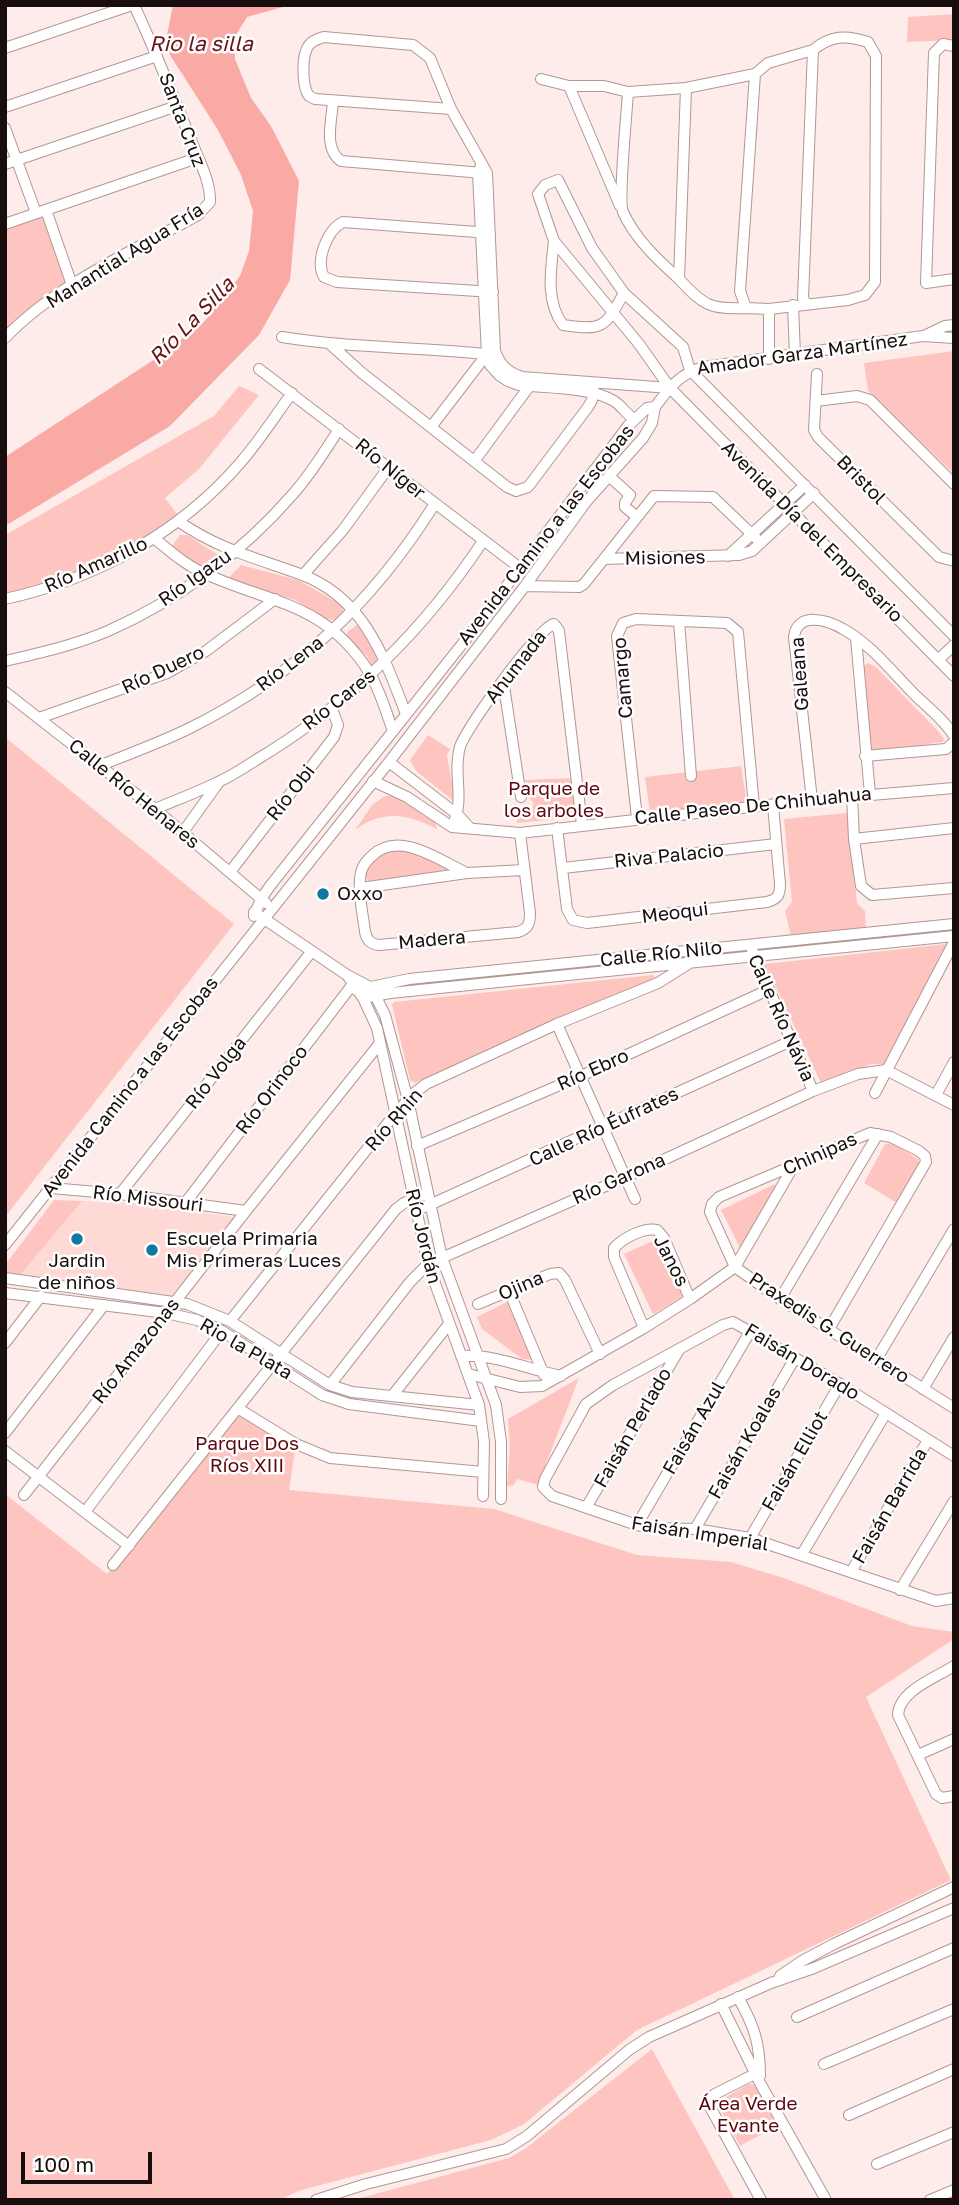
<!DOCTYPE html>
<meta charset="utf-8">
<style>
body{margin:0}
#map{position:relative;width:959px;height:2205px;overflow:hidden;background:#fdecea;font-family:"Golos Text",sans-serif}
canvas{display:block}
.frame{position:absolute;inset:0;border:7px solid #170e0d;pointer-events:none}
.scale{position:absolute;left:21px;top:2152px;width:131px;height:32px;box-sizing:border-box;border:4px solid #170e0d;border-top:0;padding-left:9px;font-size:21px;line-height:24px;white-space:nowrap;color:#170e0d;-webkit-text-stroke:5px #fefefe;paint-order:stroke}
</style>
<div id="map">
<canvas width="959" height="2205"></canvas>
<div class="frame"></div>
<div class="scale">100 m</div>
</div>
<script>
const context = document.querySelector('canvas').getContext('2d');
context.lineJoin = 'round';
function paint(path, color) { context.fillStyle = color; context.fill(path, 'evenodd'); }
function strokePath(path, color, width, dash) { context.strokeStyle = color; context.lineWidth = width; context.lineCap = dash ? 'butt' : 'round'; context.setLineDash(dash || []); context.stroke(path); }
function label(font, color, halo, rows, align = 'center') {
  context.font = font + ' "Golos Text",sans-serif'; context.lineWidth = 5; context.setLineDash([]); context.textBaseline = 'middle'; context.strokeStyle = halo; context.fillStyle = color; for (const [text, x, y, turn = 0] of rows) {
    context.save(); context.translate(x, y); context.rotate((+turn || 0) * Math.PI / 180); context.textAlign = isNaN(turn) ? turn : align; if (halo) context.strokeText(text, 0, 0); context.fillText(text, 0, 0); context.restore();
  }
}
const built = new Path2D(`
 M82,1201L134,1202L238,1218L171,1296L20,1275Z`);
const green = new Path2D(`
 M954,14V40L907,42L908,17Z
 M46,210L72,285L5,338V224Z
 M954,351V474L868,391L864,363Z
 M239,386L259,395L199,469L165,498L178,515C123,558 72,578 5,596V535L214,416Z
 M180,535H187L223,558L206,572L187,560L172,546Z
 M241,565L298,580L342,605L344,615L336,620L326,619L295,600L228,578Z
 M357,625L364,627L382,660L374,669L367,656L347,638V632Z
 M868,663L876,667L937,730L945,740L942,742L873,752L871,748L864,666Z
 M428,735L450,749L447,755L455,802L416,771L410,760Z
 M5,737L234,924L5,1217Z
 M741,766L747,803L650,813L645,777Z
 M572,778L581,817L516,823L521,812H530L534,803L528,797L525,780Z
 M385,796H395L435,822L437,829C408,814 383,809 355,830L372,805Z
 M847,813L857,903L865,911L866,929L791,937L785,911L792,902L784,819Z
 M400,849L447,867L450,871L369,882L364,875C373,856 380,853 400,849Z
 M947,944L887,1064H872L821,1083L765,964Z
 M653,975L655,977L653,979L415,1083L410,1080L392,1005L394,1002Z
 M892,1143L918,1159L919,1168L897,1203L864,1183L885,1144Z
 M775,1184L776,1191L746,1243L740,1248L721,1210Z
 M54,1200L82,1201L20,1275L5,1273V1265Z
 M657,1239L685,1295L653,1314L624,1254Z
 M509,1301L533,1360L522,1359L482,1329L477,1317Z
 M579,1378L538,1485L517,1479L514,1485L507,1486L510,1447L508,1419Z
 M239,1409L296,1444L289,1490L494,1509L637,1555L731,1562L784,1578L912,1626L954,1632V1639L866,1697L951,1880L637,2030L524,2124L491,2140L298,2191L280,2200H5V1494L107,1574Z
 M652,2049L735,2200H353L509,2158L526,2148Z
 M749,2084L755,2085L777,2126L740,2146L718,2105L721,2100Z`);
const water = new Path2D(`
 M173,5H345L283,7L247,17L234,38L235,59L251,98L271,126L299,181L290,280L259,335L170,426L5,526V457L158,357L204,322L240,276L249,251L253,211L241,175L218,130L170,55L167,35Z`);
const minor = new Path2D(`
 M954,46L943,44L934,53L926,283L954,279
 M5,48L132,5
 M755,74L740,291L746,308L769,309L848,300L865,295L875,282L876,56L868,42C846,35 831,35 813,50L803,298L806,303
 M541,79L569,86H604L628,92L686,88L755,74L768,63L813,50
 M569,86L620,206
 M686,88L679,279C703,305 710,310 746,308
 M628,92C627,110 618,202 623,212C635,239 658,260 679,279
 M333,101C332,120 323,149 341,161L483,173
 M5,107L157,56
 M451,109L315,99L309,96C302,87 301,55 309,45C313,40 318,39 324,37L413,45L430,58L451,109L487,173L495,351C500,365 507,372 522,377L670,388
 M5,128L36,213
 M5,164L177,106
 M482,164L478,173L487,354L490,365L499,375L508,381L519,385C546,388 591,387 614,401C622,406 626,414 634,419
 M46,210L72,285
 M5,224L197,158
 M490,233L343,222C327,230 315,261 324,277L337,282L493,292
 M554,241C551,269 545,301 563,325C604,331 605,327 624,293
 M793,305L795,355
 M924,336L945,326L954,325
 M282,337C350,348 419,347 487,354L491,352
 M5,338C55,285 135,250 198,215L210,202C211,182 198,158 191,140C173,95 155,50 134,5
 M331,345L362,373L507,487L516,491L528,487L588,407L592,400L594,383
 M769,359V309
 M259,369L520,568
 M817,374L814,430L818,437L939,557L954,561
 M816,401L857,396L870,400L954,484
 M655,407C669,388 680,373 704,367L923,336L954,338
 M431,427L487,354
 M475,460L531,384
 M610,477L630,495L625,503V507L636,516
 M178,521C218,549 256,558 300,574C364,597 384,657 406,714
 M155,539C171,552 188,567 208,575C274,604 326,604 369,672C380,690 386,712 393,731
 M728,556L805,485
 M604,559L739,555L752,551L814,493
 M303,575L343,530L388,468
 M525,586L579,587L584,584L654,496L713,497L761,543
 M5,599C96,579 180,533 241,462C260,440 275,416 292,393
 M679,621L691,776
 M954,636L690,370L683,347L624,293L592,248L558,180L545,185L538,194L554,241L639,344L670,388L954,676
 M856,638L870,794
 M938,660L954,645
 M5,661C40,653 75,645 108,631C178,600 243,552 293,494C311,474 325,451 339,429
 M503,680L521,797
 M5,692L155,809L266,903
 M39,718L167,673L206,651L275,599
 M865,756L946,749L954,742
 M389,762L458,815L470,828
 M99,766C129,754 159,743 188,729C295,676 371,605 434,505
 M373,781L407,797L452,827L520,833L812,800L954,788
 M852,796L854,839L861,886L872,895L954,888
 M812,800L794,637C797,611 828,620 843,629C871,644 894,674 916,696C929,708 945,721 954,736
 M155,809C176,800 198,792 218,782C236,774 252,762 269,752C357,697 426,627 483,541
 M637,818L617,636L623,623L636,619L727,623L738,632L754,806
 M452,827C466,798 452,774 460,747C465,729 539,627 554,624L559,631L582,825
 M557,828L567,909L573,920L587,923L767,902C778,899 780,895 780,884L773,805
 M183,832L219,782
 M854,839L954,828
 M563,868L776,844
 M230,872L334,737L338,725L332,709
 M467,873C440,861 400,830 373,855C368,859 363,865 361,872C357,890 363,914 365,932C367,940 370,944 379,945L518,932C528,929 530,924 530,913L520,833
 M361,888L467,873L524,870
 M254,912L347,975L368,986L375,995L385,1015L408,1100L442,1258L496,1405L501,1442V1499
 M254,916L261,899L270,886L463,643L628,426L647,408L655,407
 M752,950L813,1091
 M347,975L363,998L377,1028L428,1264L479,1405L484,1442L483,1496
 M356,990L409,979L954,924
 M363,998L390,993L954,936
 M557,1024L635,1199
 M875,1093L954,942
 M936,1095L954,1062
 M417,1146L581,1076L768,990
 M51,1188L120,1194L246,1211
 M120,1194L312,951
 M186,1202L356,980
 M425,1207L791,1041
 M5,1245L389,762L525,586L586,502L643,438L652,423L655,407
 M5,1278L187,1304L230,1321L330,1385L352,1392L479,1405
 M509,1291L544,1375
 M5,1293L166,1313L197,1320L222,1331L322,1395L349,1404L481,1421
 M780,1299L878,1134
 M478,1304L550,1274L559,1273L565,1280L600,1354
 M230,1321L395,1114L413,1094L426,1084L557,1024L658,983L693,961
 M644,1328L614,1257V1248C623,1238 644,1227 657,1230L664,1238L690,1299
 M829,1329L926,1162L925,1156L919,1151L891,1137L870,1133L719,1197L712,1204L710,1212L735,1267L780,1299L954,1408
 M5,1343L41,1296
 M461,1356C496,1354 527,1369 561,1376
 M876,1360L954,1229
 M468,1374L520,1387L542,1386L644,1328L690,1299L735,1267L793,1167
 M330,1385L410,1282L428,1264L626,1177L813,1091L858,1074L886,1070L954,1105
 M923,1389L954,1337
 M392,1396L449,1324
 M239,1409L296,1444L330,1458L483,1472
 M5,1433L104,1305
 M5,1451L129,1546
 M954,1456L840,1384L733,1322L723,1325L613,1385L586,1404L545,1479L543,1487L552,1496L637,1525L653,1528L695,1529L750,1538L936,1601L954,1598
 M24,1495L246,1211L380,1043
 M587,1506L679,1350
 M85,1512L222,1331
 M637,1525L751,1330
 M695,1529L795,1358
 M750,1538L840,1384
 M802,1554L886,1413
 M113,1565L396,1209L404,1203L427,1193
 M851,1572L928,1440
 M900,1590L954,1501
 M954,1666C935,1678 899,1691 898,1715L936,1794L942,1798L954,1796
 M918,1755L954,1739
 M780,1976L802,1961L834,1944L954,1887
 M738,1997C754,2026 760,2042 760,2076
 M721,2004L760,2083L826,2200
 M797,2017L954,1948
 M824,2064L954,2009
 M759,2072L715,2094L711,2097L709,2105L761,2200
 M849,2115L954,2069
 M877,2164L954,2132
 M316,2200L366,2184L506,2149L527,2136L629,2050L649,2037L771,1983L814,1968L954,1908
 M930,2200L954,2190`);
const markers = [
 [323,894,7,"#1377a3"],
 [77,1239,7,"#1377a3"],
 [152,1250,7,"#1377a3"]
];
const streetNames = [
 ["Santa Cruz",182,120,69],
 ["Manantial Agua Fría",125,256,-32],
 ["Amador Garza Martínez",802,354,-8],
 ["Río Níger",390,469,39],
 ["Bristol",861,480,45],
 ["Avenida Día del Empresario",812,532,45],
 ["Avenida Camino a las Escobas",546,535,-52],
 ["Misiones",665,558,-1],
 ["Río Amarillo",96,565,-24],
 ["Río Igazu",195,578,-35],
 ["Río Lena",290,664,-37],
 ["Ahumada",516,667,-52],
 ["Río Duero",163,670,-25],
 ["Galeana",800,674,-94],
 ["Camargo",623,678,-95],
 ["Río Cares",339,700,-38],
 ["Río Obi",291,793,-52],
 ["Calle Río Henares",134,794,39],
 ["Calle Paseo De Chihuahua",753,806,-6],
 ["Riva Palacio",669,856,-6],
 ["Meoqui",675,913,-7],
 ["Madera",432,940,-5],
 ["Calle Río Nilo",661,954,-6],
 ["Calle Río Návia",781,1018,66],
 ["Río Ebro",593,1070,-24],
 ["Río Volga",216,1073,-52],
 ["Avenida Camino a las Escobas",130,1087,-52],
 ["Río Orinoco",272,1090,-53],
 ["Río Rhin",394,1120,-49],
 ["Calle Río Éufrates",604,1127,-25],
 ["Chinipas",820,1154,-24],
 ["Río Garona",619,1179,-24],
 ["Río Missouri",148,1199,7],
 ["Río Jordán",423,1236,76],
 ["Janos",671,1261,63],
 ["Ojina",521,1286,-23],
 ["Praxedis G. Guerrero",829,1328,33],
 ["Rio la Plata",246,1349,30],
 ["Río Amazonas",136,1351,-52],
 ["Faisán Dorado",802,1362,31],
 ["Faisán Perlado",633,1428,-60],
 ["Faisán Azul",694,1428,-60],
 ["Faisán Koalas",745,1443,-60],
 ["Faisán Elliot",795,1461,-60],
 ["Faisán Barrida",890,1506,-60],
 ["Faisán Imperial",700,1534,9]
];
const parkNames = [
 ["Parque de",554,789],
 ["los arboles",554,811],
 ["Parque Dos",247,1444],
 ["Ríos XIII",247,1466],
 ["Área Verde",748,2104],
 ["Evante",748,2126]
];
const poiNames = [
 ["Oxxo",337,894],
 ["Escuela Primaria",166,1239],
 ["Mis Primeras Luces",166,1261],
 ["Jardin",77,1261,"center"],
 ["de niños",77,1283,"center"]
];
const waterNames = [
 ["Rio la silla",201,44],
 ["Río La Silla",192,321,-46]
];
paint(built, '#fed9d6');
paint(green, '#fec5c0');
paint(water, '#f9aaa4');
strokePath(minor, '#b19794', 12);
strokePath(minor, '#fff', 10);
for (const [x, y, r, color] of markers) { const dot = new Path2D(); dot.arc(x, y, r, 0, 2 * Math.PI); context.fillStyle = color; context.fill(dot); strokePath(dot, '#fefefe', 2.5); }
label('19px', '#170e0d', '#fefefe', streetNames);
label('19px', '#5d060d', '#fefefe', parkNames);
label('19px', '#170e0d', '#fefefe', poiNames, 'left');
label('italic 21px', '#681316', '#fefefe', waterNames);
</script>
